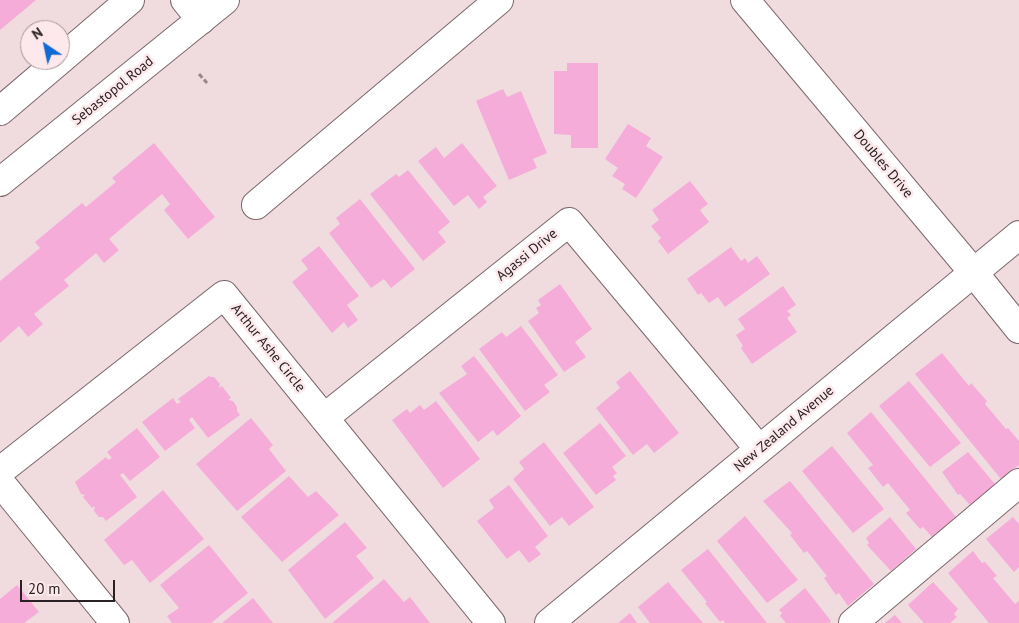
<!DOCTYPE html>
<style>
body{margin:0}
#map{position:relative;width:1019px;height:623px;overflow:hidden;background:#f0dbdf;font-family:"PT Sans",sans-serif}
canvas{display:block}
.north{position:absolute;left:20px;top:20px;width:50px;height:50px;box-sizing:border-box;background:#fde8ec;border:1px solid #a8989c;border-radius:50%;rotate:326deg;font-size:14px;font-weight:700;line-height:20px;text-align:center;color:#292123}
.north::after{content:'';display:block;margin:auto;width:18px;height:22px;background:#106ad4;clip-path:polygon(50% 0,100% 100%,50% 72%,0 100%)}
.scale{position:absolute;left:20px;top:580px;width:95px;height:22px;box-sizing:border-box;border:2px solid #292123;border-top:0;padding-left:6px;font-size:15px;line-height:18px;white-space:nowrap;color:#292123;-webkit-text-stroke:4px #fde8ec;paint-order:stroke}
</style>
<div id="map">
<canvas width="1019" height="623"></canvas>
<div class="north">N</div>
<div class="scale">20 m</div>
</div>
<script>
const context = document.querySelector('canvas').getContext('2d');
context.lineJoin = 'round';
function paint(path, color) { context.fillStyle = color; context.fill(path, 'evenodd'); }
function strokePath(path, color, width, dash) { context.strokeStyle = color; context.lineWidth = width; context.lineCap = dash ? 'butt' : 'round'; context.setLineDash(dash || []); context.stroke(path); }
function label(font, color, halo, rows, align = 'center') {
  context.font = font + ' "PT Sans",sans-serif'; context.lineWidth = 5; context.setLineDash([]); context.textBaseline = 'middle'; context.strokeStyle = halo; context.fillStyle = color; for (const [text, x, y, turn = 0] of rows) {
    context.save(); context.translate(x, y); context.rotate((+turn || 0) * Math.PI / 180); context.textAlign = isNaN(turn) ? turn : align; if (halo) context.strokeText(text, 0, 0); context.fillText(text, 0, 0); context.restore();
  }
}
const building = new Path2D(`
 M0,0H36L0,30Z
 M567,63H598V148H571V135L554,134V71H567Z
 M503,89L507,97L521,91L547,153L533,159L537,168L509,180L476,101Z
 M628,124L651,138L646,146L663,157L636,198L622,189L625,184L612,176L618,168L605,159Z
 M154,143L215,217L188,239L164,210L170,204L162,194L109,239L119,250L104,263L96,253L64,280L69,286L34,314L43,324L28,337L19,326L0,343V281L40,248L35,242L82,203L86,207L116,182L112,178Z
 M462,143L497,186L483,197L487,202L479,209L468,195L454,206L418,161L436,147L444,158Z
 M408,170L450,222L438,232L446,242L423,261L370,194L396,174L399,177Z
 M690,181L708,204L700,210L709,222L668,254L658,241L661,238L651,226L659,220L652,210Z
 M360,199L415,269L391,288L384,279L371,288L329,233L340,224L336,218Z
 M319,246L359,296L347,305L358,320L348,328L344,322L332,333L292,282L308,269L301,260Z
 M731,247L741,261L745,258L748,263L757,256L770,274L725,307L718,297L709,303L701,293L698,295L687,279Z
 M560,284L592,329L575,342L586,357L564,372L528,321L539,313L536,308L541,305L538,300Z
 M783,286L796,305L787,311L791,315L787,318L797,332L752,364L741,348L743,346L736,335L745,329L738,319Z
 M521,326L558,375L544,385L550,392L525,411L479,349L502,332L506,337Z
 M942,353L969,386L971,383L987,401L985,404L1006,429L1008,428L1019,441V465L1001,479L915,374Z
 M474,356L521,416L497,436L493,430L478,442L439,393L467,374L461,366Z
 M630,371L679,433L654,453L647,444L633,455L596,408L620,388L616,382Z
 M209,376L211,377H214L220,384L219,388L222,386L231,398L228,400L233,401L237,407V411L240,415L208,438L192,417L189,420L195,428L165,451L142,422L173,398L177,404L181,402L178,399Z
 M909,381L961,443L930,467L879,406Z
 M436,401L480,459L443,488L392,420L407,409L410,413L420,405L424,410Z
 M871,412L956,517L932,537L923,527L920,529L906,513L910,510L888,483L883,487L868,468L873,465L847,433Z
 M251,418L273,445L269,449L286,471L237,511L196,464Z
 M600,423L626,456L612,467L617,473L613,476L616,480L596,495L563,453Z
 M137,428L160,457L130,481L123,473L120,475L137,497L106,521L103,517H99L94,511L95,506L92,508L83,497L85,495L81,494L75,482L106,457L108,460L112,458L107,452Z
 M544,442L594,507L569,526L562,517L550,526L513,479L524,469L519,462Z
 M832,446L884,509L853,533L802,471Z
 M968,452L995,484L970,505L960,494L958,495L942,472Z
 M289,476L308,497L316,491L339,515L282,562L241,517Z
 M790,481L874,584L848,606L839,593L836,595L824,578L827,576L807,551L804,553L790,535L792,533L763,501Z
 M509,485L548,536L535,547L541,554L529,563L519,550L507,559L477,521L494,508L489,500Z
 M163,490L204,539L150,583L132,560L124,565L104,540Z
 M745,516L798,580L767,603L717,541Z
 M890,517L916,549L891,571L867,545L869,543L866,538Z
 M1013,517L1019,524V567L1014,572L986,539Z
 M345,522L367,548L356,556L374,578L325,619L288,570Z
 M209,545L248,593L211,623H172L167,616L179,608L160,585Z
 M708,549L767,623H725L723,620L720,622L705,603L707,602L681,570Z
 M973,551L982,563L985,562L997,576L993,578L1015,604L1019,601V623H989L948,573Z
 M384,579L404,602L410,597L430,623H332Z
 M668,582L703,623H650L638,607Z
 M933,582L958,609L954,614L957,617L950,623H924L908,605Z
 M17,585L39,612L24,623H0V599Z
 M805,588L831,621L828,623H786L780,616L782,613L779,610Z
 M253,598L273,623H222Z
 M630,613L637,623H618Z
 M895,615L902,623H885Z`);
const path = new Path2D(`
 M199,74L207,83`);
const minor = new Path2D(`
 M185,0L201,20
 M745,0L974,273L1019,329
 M256,205L499,0
 M324,418L569,222L759,449
 M0,471L224,295L491,623
 M0,482L115,623
 M549,623L1019,235
 M853,623L1019,483`);
const major = new Path2D(`
 M60,60L130,0
 M0,111L60,60
 M0,182L225,0`);
const streetNames = [
 ["Sebastopol Road",113,91,-39],
 ["Doubles Drive",883,164,50],
 ["Agassi Drive",527,255,-39],
 ["Arthur Ashe Circle",268,348,51],
 ["New Zealand Avenue",784,429,-40]
];
paint(building, '#f6acd8');
strokePath(minor, '#7b686c', 30);
strokePath(major, '#7b686c', 30);
strokePath(path, '#97888b', 3, [5, 2.5]);
strokePath(minor, '#fff', 28);
strokePath(major, '#fff', 28);
label('14px', '#292123', '#fde8ec', streetNames);
</script>
